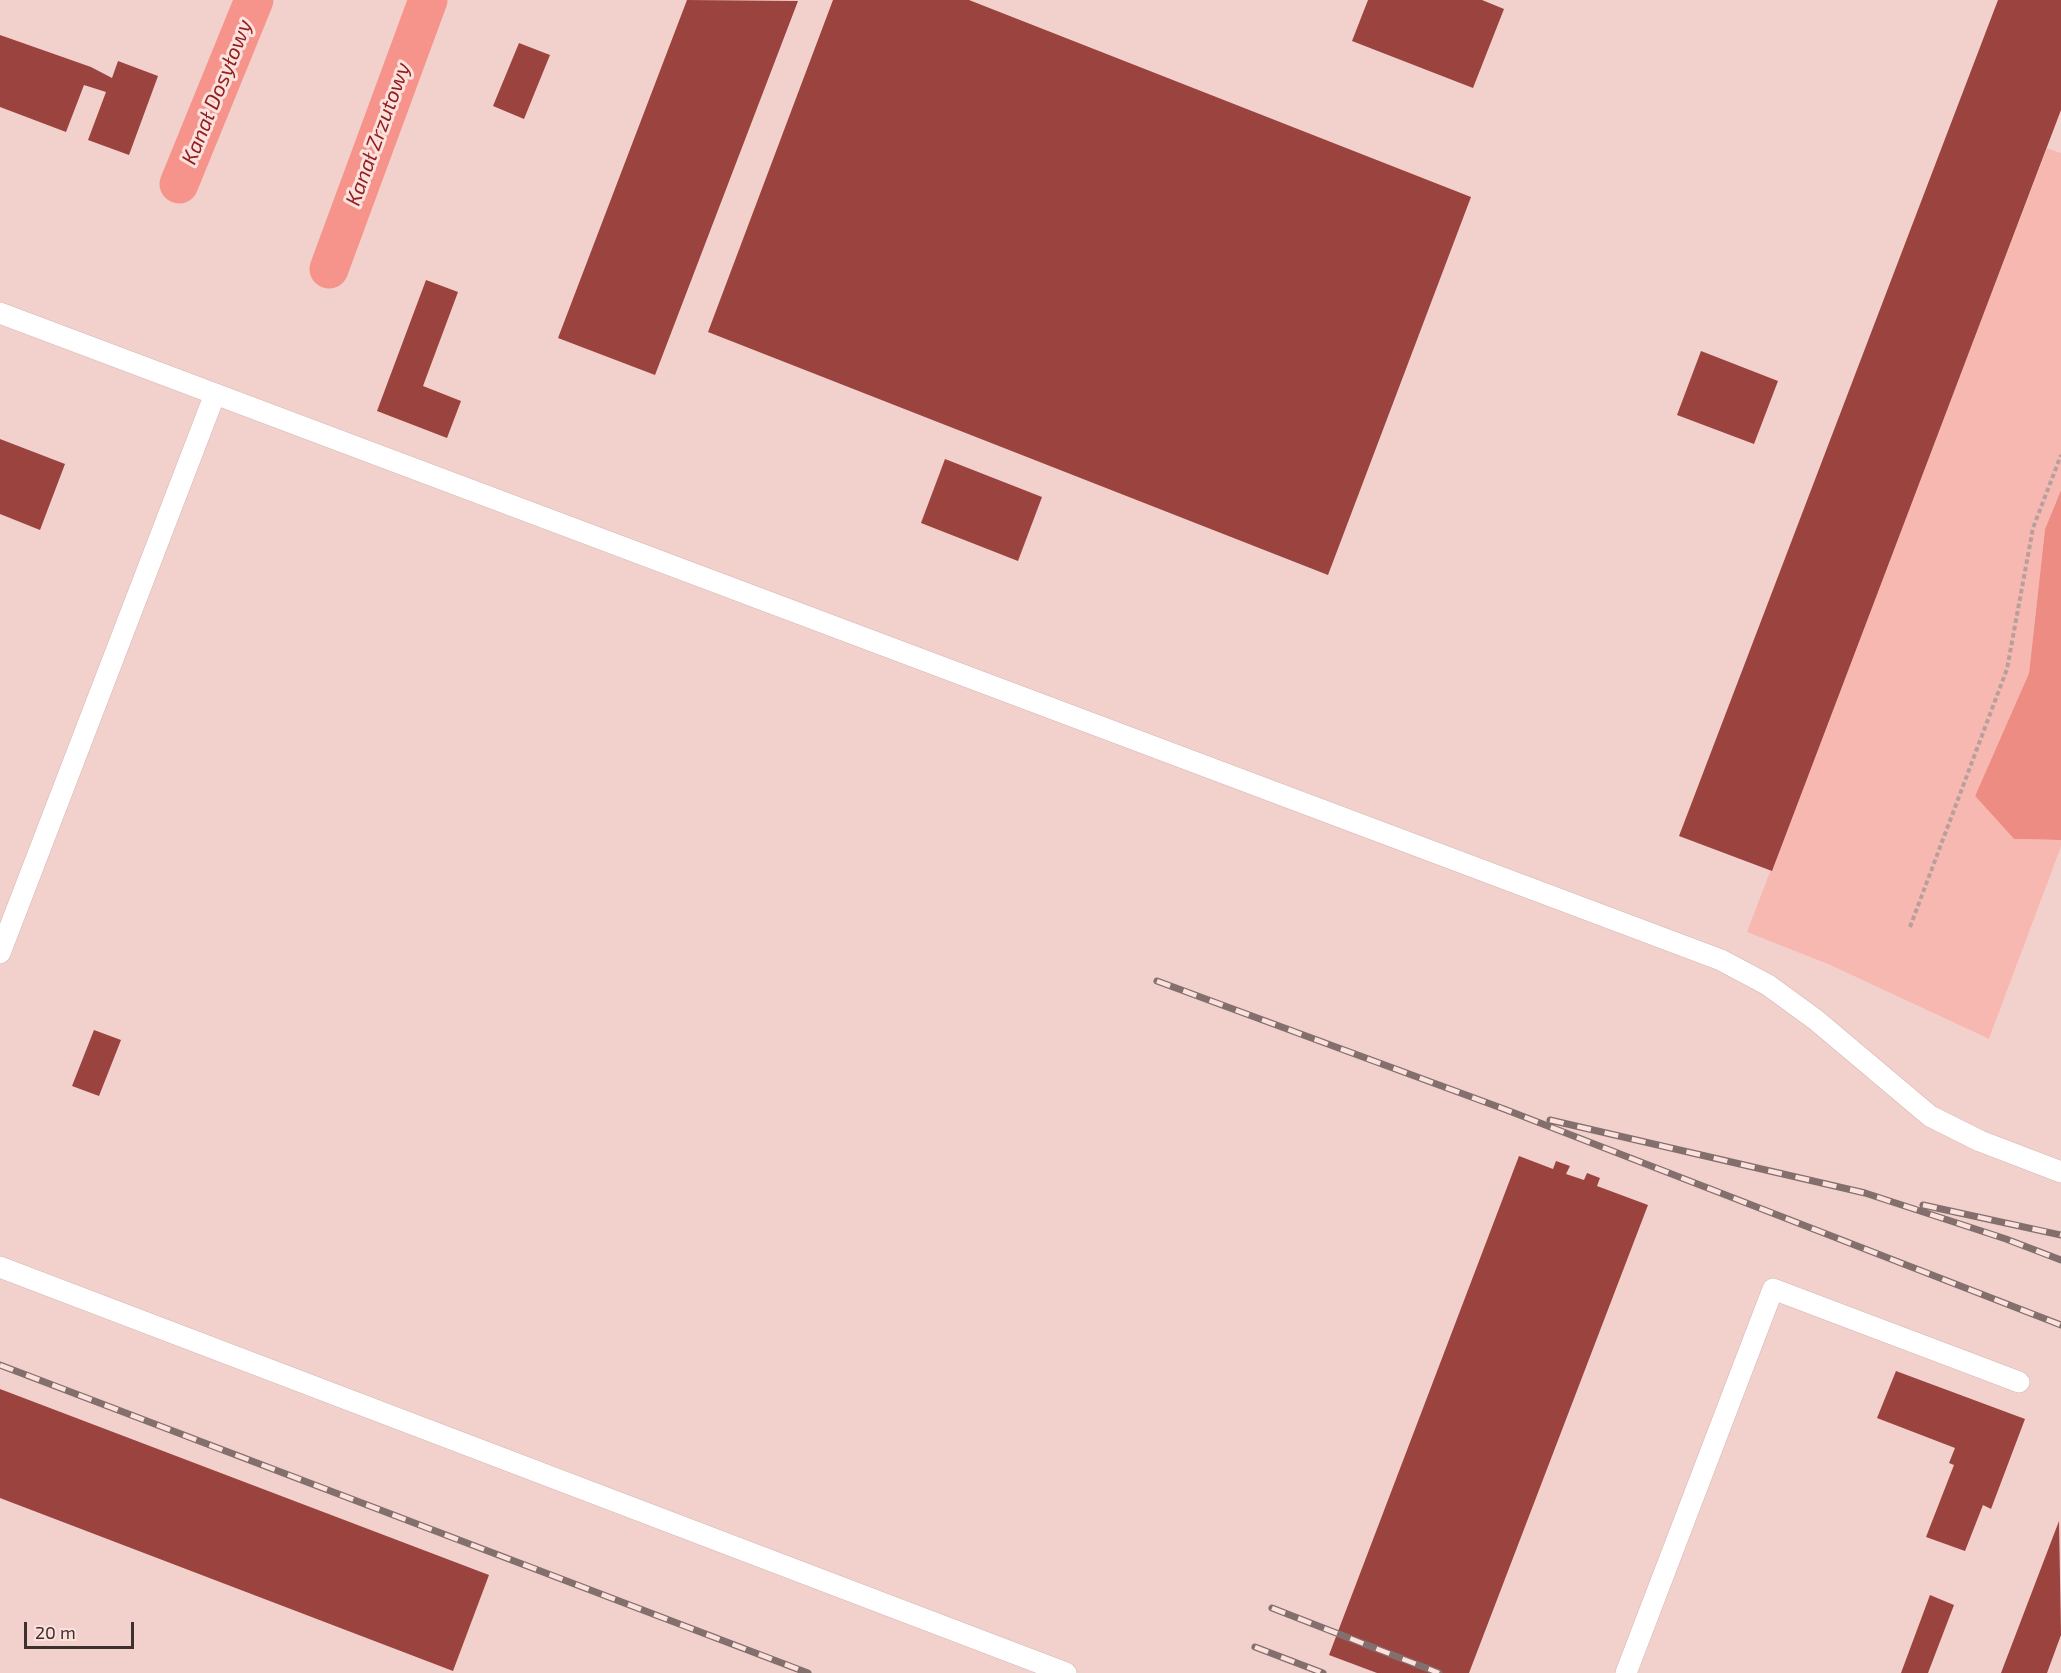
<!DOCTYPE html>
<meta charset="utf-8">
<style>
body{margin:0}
#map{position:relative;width:2061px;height:1673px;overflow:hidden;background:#fde1dd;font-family:"Exo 2",sans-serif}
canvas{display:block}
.scale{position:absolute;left:24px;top:1622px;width:110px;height:27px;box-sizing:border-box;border:3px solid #3d302f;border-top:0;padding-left:8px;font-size:18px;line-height:21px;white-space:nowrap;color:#3d302f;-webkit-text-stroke:4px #fde1dd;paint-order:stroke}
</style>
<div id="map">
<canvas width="2061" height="1673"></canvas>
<div class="scale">20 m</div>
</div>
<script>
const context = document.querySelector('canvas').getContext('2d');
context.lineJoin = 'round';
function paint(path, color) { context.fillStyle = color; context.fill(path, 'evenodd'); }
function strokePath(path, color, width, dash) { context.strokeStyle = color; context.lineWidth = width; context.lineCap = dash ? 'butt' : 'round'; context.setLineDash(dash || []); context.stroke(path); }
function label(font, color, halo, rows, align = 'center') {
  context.font = font + ' "Exo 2",sans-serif'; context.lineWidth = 6; context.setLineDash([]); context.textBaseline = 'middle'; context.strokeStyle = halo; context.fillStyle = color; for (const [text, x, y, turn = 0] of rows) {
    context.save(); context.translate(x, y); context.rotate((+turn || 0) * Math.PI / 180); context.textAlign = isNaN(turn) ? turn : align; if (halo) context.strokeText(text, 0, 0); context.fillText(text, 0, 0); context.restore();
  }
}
const built = new Path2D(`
 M0,0H2061V153L2046,148L1748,932L1830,965L1989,1039L2061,847V1673H0Z`);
const green = new Path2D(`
 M2047,148L2061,153V490L2045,529L2029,673L1975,796L2014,839L2061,840V847L1989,1039L1830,965L1747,932Z`);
const forest = new Path2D(`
 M2061,490V840L2014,839L1975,796L2029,673L2045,529Z`);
const canal = new Path2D(`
 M179,184L254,0
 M329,269L428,0`);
const building = new Path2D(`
 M687,0L798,1L655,375L558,338Z
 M833,0H969L1471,197L1328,575L708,332Z
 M1368,0H1482L1504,9L1473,88L1352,41Z
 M1998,0H2061V110L1772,871L1679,836Z
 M0,35L91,67L112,78L118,61L158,76L129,155L88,140L106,92L84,85L66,132L0,107Z
 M519,43L550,55L524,119L493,106Z
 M426,280L458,292L423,386L461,401L447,438L377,411Z
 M1701,351L1778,381L1754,444L1677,415Z
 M0,439L65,464L40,530L0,514Z
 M945,459L1042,497L1018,561L921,523Z
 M94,1030L121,1040L99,1096L72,1086Z
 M1519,1156L1553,1169L1556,1161L1570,1166L1566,1174L1584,1180L1587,1173L1600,1178L1597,1186L1648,1205L1469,1673H1377L1329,1655Z
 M1896,1371L2025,1419L1991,1509L1983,1505L1965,1551L1926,1537L1954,1465L1949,1463L1955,1448L1877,1418Z
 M0,1389L489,1575L453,1671L0,1498Z
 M2059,1521L2061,1635L2047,1673H2001Z
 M1930,1595L1954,1605L1928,1673H1901Z`);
const path = new Path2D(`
 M1910,927L2007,669L2033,528L2061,455`);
const service = new Path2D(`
 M0,313L1721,960L1768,985L1816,1020L1930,1116L1980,1141L2061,1172
 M0,953L215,394
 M0,1267L1066,1673
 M1626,1673L1773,1289L2019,1382`);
const rail = new Path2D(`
 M1157,981L1504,1109L2061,1325
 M1550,1120L1865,1193L2006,1239L2061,1260
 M1923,1205L2061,1235
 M0,1365L808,1673
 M1272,1608L1439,1673
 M1255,1647L1323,1673`);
const waterNames = [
 ["Kanał Dosyłowy",217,92,-68],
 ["Kanał Zrzutowy",378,134,-70]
];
paint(built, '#f2d0cc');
paint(green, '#f7b8b1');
paint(forest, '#ec8c83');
strokePath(canal, '#f6948b', 39);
paint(building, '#9b433e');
strokePath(service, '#d7b6b2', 22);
strokePath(path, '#b69f9c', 4, [4.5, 3]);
strokePath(service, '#fff', 21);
strokePath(rail, '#83706e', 7);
strokePath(rail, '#fde1dd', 4.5, [14]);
label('italic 21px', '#912020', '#fde1dd', waterNames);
</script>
